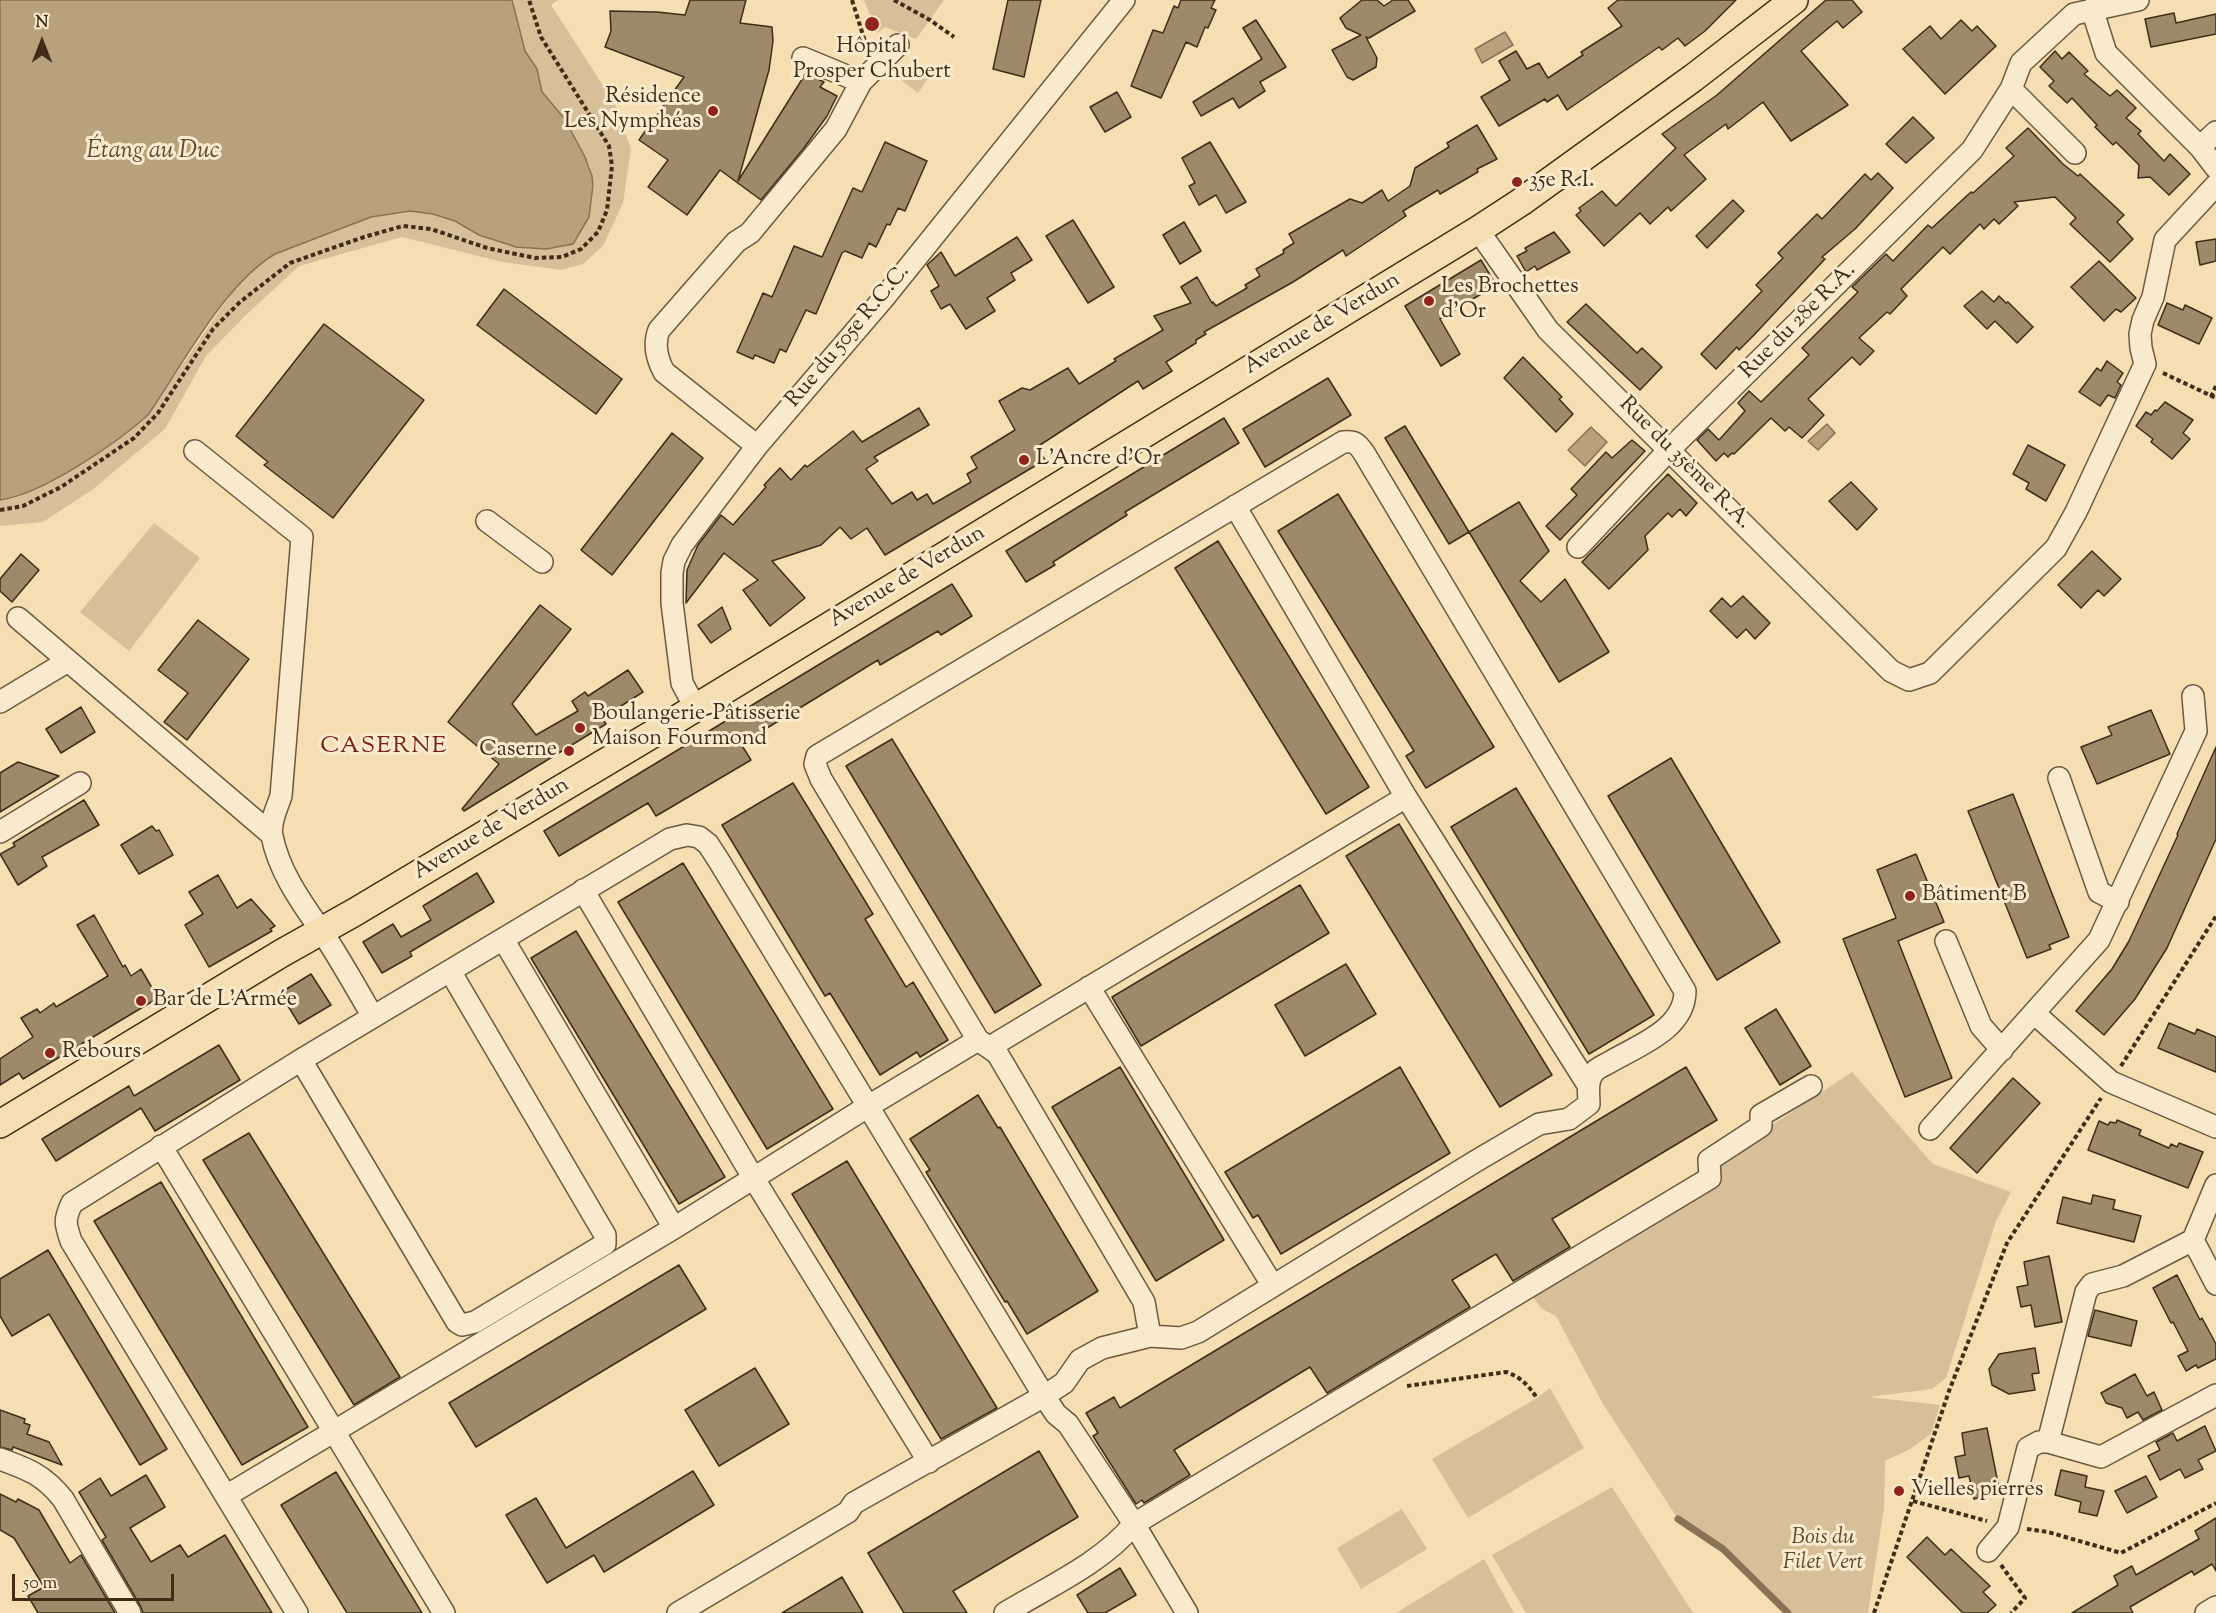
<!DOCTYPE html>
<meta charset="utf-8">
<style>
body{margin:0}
#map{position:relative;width:2216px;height:1613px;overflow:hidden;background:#f6deb3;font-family:"Sorts Mill Goudy",serif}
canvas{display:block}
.north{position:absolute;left:12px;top:12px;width:60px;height:60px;-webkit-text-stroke:4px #f9eace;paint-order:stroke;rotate:0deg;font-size:16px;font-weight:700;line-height:24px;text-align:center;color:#3f2d18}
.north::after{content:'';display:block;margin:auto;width:21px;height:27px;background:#3f2d18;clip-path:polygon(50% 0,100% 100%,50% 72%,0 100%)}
.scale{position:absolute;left:12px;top:1574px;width:162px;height:27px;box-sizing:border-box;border:3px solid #3f2d18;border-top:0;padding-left:8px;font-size:18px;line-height:21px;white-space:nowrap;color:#3f2d18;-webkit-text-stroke:4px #f9eace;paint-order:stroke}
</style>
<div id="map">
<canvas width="2216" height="1613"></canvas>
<div class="north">N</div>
<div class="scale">50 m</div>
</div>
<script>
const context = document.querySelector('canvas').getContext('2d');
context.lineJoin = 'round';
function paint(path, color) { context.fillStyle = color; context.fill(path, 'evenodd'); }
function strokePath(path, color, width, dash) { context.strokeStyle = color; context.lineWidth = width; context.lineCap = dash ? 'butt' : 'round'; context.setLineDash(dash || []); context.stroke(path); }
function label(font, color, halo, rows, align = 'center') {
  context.font = font + ' "Sorts Mill Goudy",serif'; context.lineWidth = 6; context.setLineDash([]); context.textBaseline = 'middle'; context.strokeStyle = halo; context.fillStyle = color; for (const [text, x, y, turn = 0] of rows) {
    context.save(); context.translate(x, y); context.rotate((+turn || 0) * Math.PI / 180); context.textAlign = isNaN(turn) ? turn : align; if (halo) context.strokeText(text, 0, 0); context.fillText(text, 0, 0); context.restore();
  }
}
const green = new Path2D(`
 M512,0H558L551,5L615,104L631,149L623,203L603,246L583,264L561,270L502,262L402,237L299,266L247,314L206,356L165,429L92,490L43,522L0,526V500L16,498L50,482L120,438L148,415L233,291L261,262L275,254L371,217L410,211L433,214L455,221L479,235L516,247L589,217L593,185L590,166L542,92L537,69L525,51Z
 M864,0H944L916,39L885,27L877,33Z
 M912,67L928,79L918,93L902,81Z
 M154,523L200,558L129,651L80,612Z
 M1852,1072L1933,1164L2011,1192L1996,1221L1946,1378L1932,1389L1869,1397L1940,1405L1931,1434L1910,1449L1885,1461L1884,1508L1868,1613H1787L1723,1549L1678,1519L1603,1404L1556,1316L1542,1309L1526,1288Z
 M1550,1388L1584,1448L1468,1518L1432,1459L1537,1398Z
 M1612,1487L1693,1613H1526L1492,1555Z
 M1402,1509L1427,1549L1361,1589L1337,1548Z
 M1484,1559L1514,1613H1396Z`);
const water = new Path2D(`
 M0,0H512L525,51L537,69L542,92L564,118L585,157L592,176L593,185L589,217L573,244L546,249L516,247L479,235L455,221L433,214L410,211L371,217L275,254C224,284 182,366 148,415C117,443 41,495 0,500Z
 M1505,32L1513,45L1482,63L1475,49Z
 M1827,424L1835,433L1818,450L1808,441Z
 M1591,427L1607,442L1585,466L1568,450Z`);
const stream = new Path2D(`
 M1678,1519L1723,1549L1788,1613`);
const building = new Path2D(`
 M690,0H746L740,23L772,27L773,41L769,70L738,181L806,73L824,82L820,87L837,96L827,116L804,148L761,200L720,170L687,215L648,187L668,160L639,140L684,77L605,47L611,31L610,11L657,12L685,15Z
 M1008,0H1041L1024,77L993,69Z
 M1181,0H1215L1211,8L1216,10L1208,28L1205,27L1197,47L1186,42L1161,98L1131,86L1153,30L1163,33L1174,6L1178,8Z
 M1362,0H1377L1384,6L1393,0H1408L1415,11L1369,38L1366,37L1377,58L1376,67L1353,80L1347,77L1332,50L1361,35L1346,28L1340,18Z
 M1618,0H1736L1705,31L1685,46L1678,38L1662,50L1659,47L1567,110L1558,95L1547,102L1545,99L1499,126L1481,97L1510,80L1499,61L1516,51L1527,69L1539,63L1548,78L1583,55L1581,52L1622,26L1608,8Z
 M1826,0H1852L1862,12L1843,28L1837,21L1801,51L1848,105L1791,141L1763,102L1728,129L1726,124L1684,155L1706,179L1671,211L1668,207L1650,224L1640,213L1604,246L1576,215L1581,211L1579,208L1602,191L1616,206L1676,148L1662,134L1717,95Z
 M2174,13L2176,23L2216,14V34L2151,47L2145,19Z
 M1256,20L1286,67L1260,82L1265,91L1239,108L1233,98L1201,116L1193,102L1262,59L1243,28Z
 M1961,20L1972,31L1977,26L1996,46L1945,94L1903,49L1930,26L1941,39Z
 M2055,51L2062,59L2069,52L2088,71L2084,74L2110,96L2117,90L2136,108L2126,118L2141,131L2138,134L2164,161L2170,154L2190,174L2169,195L2150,177L2138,178L2139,165L2116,142L2113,145L2095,127L2097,125L2072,98L2067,103L2049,86L2054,81L2040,67Z
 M1117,92L1131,117L1105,132L1090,107Z
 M1913,117L1934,138L1906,163L1886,144Z
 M1477,125L1497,159L1477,169L1478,172L1440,194L1438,190L1403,211L1406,216L1346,256L1343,250L1293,282L1204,332L1206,334L1196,340V343L1166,362L1172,371L1143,389L1138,381L1037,447L1045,460L885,555L867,528L851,539L840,527L821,545L772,561L805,598L770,626L743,590L758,580L724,553L686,603L687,570L698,545L721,515L733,525L766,487L764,485L780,468L791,480L805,465L807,467L853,431L862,442L919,408L929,425L874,457L878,461L866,469L892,504L912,492L917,500L927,494L933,504L971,482L967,474L977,468L971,457L1015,430L999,401L1022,388L1030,390L1068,368L1079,384L1116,361L1114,359L1163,330L1154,316L1191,303L1181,287L1197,277L1212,303L1213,302L1216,306L1247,288L1245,285L1260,276L1256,269L1284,253L1283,250L1294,243L1289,234L1350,199L1362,203L1382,190L1388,201L1410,186L1415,168L1449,147L1447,143Z
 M2028,128L2063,164L2078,176L2080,174L2124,215L2117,222L2133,239L2110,262L2070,224L2076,218L2055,197L2014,202L2018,206L1999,224L1994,219L1984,229L1980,224L1950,254L1943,247L1901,289L1907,296L1890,314L1887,312L1859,338L1874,351L1860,365L1852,357L1808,399L1824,415L1802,438L1789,427L1785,431L1771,418L1734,454L1732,453L1728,457L1724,453L1716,461L1697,440L1708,429L1719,440L1745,411L1738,403L1749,391L1761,402L1809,355L1802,348L1858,292L1852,287L1886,254L1893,261L1928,225L1932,228L1971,192L1973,193L2014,156L2006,148Z
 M885,142L927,161L905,211L898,208L890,225L887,224L876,247L869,243L862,258L845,251L842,253L816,314L806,310L786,352L780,349L774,363L755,355L753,359L737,352L763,293L772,297L794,246L822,257L853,188L862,192Z
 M1210,142L1246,202L1226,213L1216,195L1199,205L1189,186L1195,183L1182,158Z
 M1878,173L1893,188L1855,229L1822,257L1825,259L1754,335L1739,350L1737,347L1716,369L1701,354L1762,291L1756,285L1783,258L1778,253L1817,214L1822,219L1865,174L1871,180Z
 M1733,200L1744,211L1707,248L1696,236Z
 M1073,220L1114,287L1088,303L1046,236Z
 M1184,222L1201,251L1180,264L1163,235Z
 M1554,232L1570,252L1537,270L1535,266L1526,272L1517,256L1527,251L1525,248Z
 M1017,237L1032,260L1011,273L1015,280L987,298L995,311L966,329L950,304L941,309L931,291L939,286L927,265L941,252L955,276Z
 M2216,239V261L2200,265L2196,242Z
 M1481,260L1496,285L1440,319L1460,354L1441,366L1405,306Z
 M2099,261L2136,298L2121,312L2116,309L2104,321L2071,287Z
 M504,289L622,379L596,414L477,325Z
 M1982,291L1994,302L1999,296L2006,303L2008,302L2033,327L2017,343L1995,321L1987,329L1964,306Z
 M2167,303L2183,310L2185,305L2212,318L2199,344L2158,325Z
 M1586,304L1637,353L1642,348L1662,367L1640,390L1567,322Z
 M324,324L424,400L333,518L264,465L268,462L236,436Z
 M1523,357L1562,397L1559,399L1573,414L1556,432L1504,378Z
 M2107,361L2123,373L2117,382L2121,385L2115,398L2108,395L2100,406L2079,392L2097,368L2101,371Z
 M1328,378L1351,415L1265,467L1243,429Z
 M2165,402L2193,420L2183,433L2190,439L2172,459L2151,442L2153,439L2136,426L2146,412L2151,415L2155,410L2157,411Z
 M1224,418L1239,443L1125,512L1127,515L1053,562L1055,565L1026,582L1006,551Z
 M1405,426L1469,532L1449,544L1385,438Z
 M672,433L703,458L612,575L581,550Z
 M1632,440L1645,451L1560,540L1546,526L1577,495L1571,489L1606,452L1612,458Z
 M2028,445L2065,465L2046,501L2026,489L2029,483L2013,474Z
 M1668,474L1697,503L1686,516L1680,509L1672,517L1668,513L1645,536L1648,550L1609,589L1582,562Z
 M1851,482L1877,509L1857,530L1829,501Z
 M1338,494L1494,747L1426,788L1406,756L1414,751L1278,531Z
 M1519,502L1549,551L1520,581L1541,602L1565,579L1609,652L1559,682L1469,532Z
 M1218,541L1369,787L1326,814L1175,568Z
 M2092,551L2121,579L2104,596L2098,590L2081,608L2058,585Z
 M21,554L39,570L12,602L0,591V579Z
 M952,584L972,616L941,635L938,631L880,665L878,660L741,744L751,760L656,816L648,803L559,856L544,831Z
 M1743,596L1770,623L1755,639L1746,629L1737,638L1710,611L1722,598L1731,607Z
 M540,605L571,629L512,704L536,735L578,711L572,701L585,692L588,696L628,670L643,692L602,718L606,724L464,811L462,809L499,764L448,722Z
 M722,607L731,629L711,643L698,625Z
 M198,620L249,659L187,740L164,722L188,693L158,670Z
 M81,707L95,732L61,753L46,729Z
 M2151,710L2170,754L2097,784L2081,747L2112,735L2108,727Z
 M892,739L1041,985L995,1013L846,766Z
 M2216,747V839L2167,948L2135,999L2104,1035L2076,1011L2112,969L2129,941L2178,835L2177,834Z
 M1671,758L1780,942L1717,980L1608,796Z
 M18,762L59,776L0,812V773Z
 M793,783L873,914L865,919L906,987L913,982L948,1040L920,1057L917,1052L880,1075L830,993L825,996L722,825Z
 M1516,788L1654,1015L1589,1054L1451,827Z
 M2013,794L2069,937L2049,945L2051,949L2027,958L1968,811Z
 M84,800L99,825L42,857L47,866L18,885L0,854L15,846L13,843Z
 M1399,824L1552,1075L1500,1107L1346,856Z
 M152,826L156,831L159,830L173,855L139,874L121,845Z
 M1916,854L1944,922L1898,941L1952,1078L1905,1097L1843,939L1896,918L1877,870Z
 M683,863L833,1109L767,1149L618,902Z
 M477,873L494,902L410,952L412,956L382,973L363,942L393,924L401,937L431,920L423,906Z
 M218,875L237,908L251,899L275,926L270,929L272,931L209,967L185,925L203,914L189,892Z
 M1300,885L1329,933L1141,1046L1112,997Z
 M94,915L123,967L125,965L131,976L141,969L158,998L23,1079L19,1073L0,1085V1059L33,1037L21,1018L37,1009L40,1013L54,1003L56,1007L108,976L77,925Z
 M576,931L725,1177L679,1204L531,958Z
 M1346,964L1376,1014L1305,1056L1275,1005Z
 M311,974L331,1005L299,1024L280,993Z
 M1776,1009L1811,1066L1780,1085L1745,1028Z
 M2169,1023L2195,1034L2197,1029L2216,1037V1072L2158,1048Z
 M219,1045L240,1080L155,1131L141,1108L56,1161L42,1139L129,1086L134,1096Z
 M1120,1067L1224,1240L1156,1281L1052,1107Z
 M1400,1067L1450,1153L1281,1254L1258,1215L1253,1218L1225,1172Z
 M1686,1067L1717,1120L1552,1219L1570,1247L1513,1281L1496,1254L1452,1280L1470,1307L1327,1393L1310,1367L1174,1450L1190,1475L1144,1503L1142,1500L1136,1504L1093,1436L1098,1433L1086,1413L1114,1397L1120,1408Z
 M2013,1078L2040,1103L1977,1173L1950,1148Z
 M978,1095L998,1128L1000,1127L1098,1291L1027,1334L1007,1301L1005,1302L926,1172L930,1170L910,1139Z
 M2117,1120L2141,1130L2139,1135L2169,1148L2171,1144L2177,1147L2179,1143L2203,1152L2188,1188L2088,1150L2099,1121L2108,1125L2110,1122L2116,1123Z
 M249,1133L400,1377L354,1405L203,1160Z
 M847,1161L997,1408L941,1439L792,1194Z
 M161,1182L308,1427L242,1465L94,1221Z
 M2093,1195L2115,1200L2113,1209L2141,1216L2134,1242L2057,1223L2063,1197L2091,1204Z
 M48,1250L167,1449L140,1465L49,1314L12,1336L0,1316V1279Z
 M2049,1256L2062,1322L2035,1327L2031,1305L2021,1307L2017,1287L2028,1285L2024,1262Z
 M679,1265L706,1309L476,1447L449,1403Z
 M2177,1275L2200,1320L2202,1318L2216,1344V1359L2198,1368L2196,1365L2186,1371L2178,1356L2188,1351L2173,1322L2171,1323L2153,1288Z
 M2095,1310L2137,1321L2131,1346L2088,1336Z
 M2035,1348L2039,1373L2032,1374L2035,1390L2009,1394L1992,1385L1989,1369L1999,1354Z
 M755,1368L789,1424L719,1466L685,1410Z
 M2135,1374L2147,1396L2154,1392L2162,1410L2143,1420L2138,1412L2127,1418L2122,1408L2106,1403L2101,1393Z
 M0,1410L25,1419L24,1423L30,1425L27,1434L49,1442L62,1465L13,1447L12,1450L0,1447Z
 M2205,1426L2216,1451L2198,1460L2203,1469L2185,1478L2180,1469L2160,1480L2148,1456L2160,1450L2156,1442L2173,1433L2177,1441Z
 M1987,1428L2000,1493L1974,1499L1969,1476L1959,1478L1955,1457L1965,1455L1962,1433Z
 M1039,1451L1078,1517L953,1591L967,1613H904L868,1553Z
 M2061,1470L2087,1476L2085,1487L2104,1491L2097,1516L2079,1512L2081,1502L2055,1495Z
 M693,1471L714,1505L604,1572L594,1555L547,1583L506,1515L536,1498L566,1548Z
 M336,1472L422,1613H347L281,1505Z
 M146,1475L165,1507L130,1528L151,1562L180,1545L188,1557L225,1535L272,1613H143L141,1607L102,1540L106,1537L79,1492L100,1478L111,1496Z
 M2146,1476L2157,1497L2127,1513L2115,1491Z
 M0,1494L16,1502L18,1499L39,1510L70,1563L81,1555L115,1613H38L28,1596L44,1587L14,1538L0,1530Z
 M2216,1518V1571L2212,1564L2194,1575L2192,1571L2130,1607L2133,1613H2072L2118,1585L2114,1576L2132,1566L2136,1575L2199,1539L2195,1531Z
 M1927,1537L1945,1555L1951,1549L1990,1586L1983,1592L1996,1605L1987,1613H1963L1907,1557Z
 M1120,1568L1136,1595L1105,1613H1088L1077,1595Z
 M842,1577L863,1613H782Z`);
const path = new Path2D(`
 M852,0L867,48
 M894,0L930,20L954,37
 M2163,373L2216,398
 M2211,397L2216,386
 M0,510L23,506L61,487L134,438L158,413L213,329L240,302L290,263L364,237L403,226L431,229L487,248L535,258L562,257L581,249L598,232L607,210L612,166L609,146L541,37L529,0
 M2121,1066L2216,916
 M1407,1386L1506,1372C1521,1377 1528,1385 1537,1398
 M1913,1501L1987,1521
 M2027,1529L2048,1532L2121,1553L2216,1503
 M2001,1565L2025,1598L2011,1613
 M1874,1613L1949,1391L2007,1243L2101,1098`);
const minor = new Path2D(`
 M2092,9L2106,53L2200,147L2216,168
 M803,58L861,82
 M2011,89L2075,153
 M2200,147L2216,132
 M1478,230L1548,330L1891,671L1909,680L1930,673L2056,548L2076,512L2145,364L2141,348L2140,334L2143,320L2153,297L2165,240L2216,185
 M757,446L664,372C657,359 653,345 659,330L736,242L750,233L836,129L861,82L898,45
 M195,451L302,537L281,796C277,808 269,823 272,836C280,876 306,908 328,941C344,966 358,991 373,1017
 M1235,506L1406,797L1588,1085
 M487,521L542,562
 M1578,547L1669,450L1972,150L2011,89L2021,63L2074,14L2138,0
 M18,618L271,834
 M0,702L68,661
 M695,707L682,683L672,603V573L674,561L682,545L757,446L883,299L1124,0
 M2059,778L2099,892L2118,902
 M0,832L80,783
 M583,890L754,1179L929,1462
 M503,939L674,1228
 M1946,941L1981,1026L2002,1050
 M1089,987L1273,1286
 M2034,1013L2111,1082L2216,1127
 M990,1047L1406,797
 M301,1060L457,1322L462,1325L475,1322L605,1244V1235L450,971
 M1930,1129L2099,940L2196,731L2193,696
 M161,1146L444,1613
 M2193,1240L2216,1185
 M2216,1284L2193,1240L2123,1276L2092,1284L2086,1292L2048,1442L2101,1457L2216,1395
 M0,1459C28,1469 44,1475 63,1499L130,1613
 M226,1496L674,1228L867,1107L978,1040
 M1988,1551L2008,1527L2028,1448L2039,1442H2048
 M297,1613L71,1241C65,1223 64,1220 72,1203L301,1060L670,839L687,835L699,837L708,844L719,861L1044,1396L1056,1414L1068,1424L1134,1524L1187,1613
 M678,1613L848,1512L854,1503L1044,1396L1064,1383L1080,1360L1102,1348L1150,1336L1144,1302L997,1053L978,1040L821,779L815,764L817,756L1343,442C1355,441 1357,443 1364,453L1685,991C1685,1029 1639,1045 1610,1062C1605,1065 1597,1068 1594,1072C1586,1080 1589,1094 1589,1104L1569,1119L1539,1124L1476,1161L1198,1332L1181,1338L1150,1336
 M1005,1613C1048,1587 1102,1563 1134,1524L1710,1178L1709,1160L1761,1126V1115L1811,1086
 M2206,1613L2216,1607`);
const major = new Path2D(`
 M0,1124L282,953L355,912L651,735L1478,230L1521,202L1693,78L1794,0`);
const markers = [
 [872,24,8,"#8f2418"],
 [713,111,6,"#8f2418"],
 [1517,182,6,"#8f2418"],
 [1429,301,6,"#8f2418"],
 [1024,460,6,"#8f2418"],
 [580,728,6,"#8f2418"],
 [569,751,6,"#8f2418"],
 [1910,896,6,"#8f2418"],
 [141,1001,6,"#8f2418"],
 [50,1053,6,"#8f2418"],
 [1899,1491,6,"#8f2418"]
];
const poiNames = [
 ["Hôpital",872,48,"center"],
 ["Prosper Chubert",872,73,"center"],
 ["Résidence",701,98,"right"],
 ["Les Nymphéas",701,123,"right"],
 ["35e R.I.",1529,182],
 ["Les Brochettes",1441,288],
 ["d'Or",1441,313],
 ["L'Ancre d'Or",1036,460],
 ["Boulangerie-Pâtisserie",592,715],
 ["Maison Fourmond",592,740],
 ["Caserne",557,751,"right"],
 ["Bâtiment B",1922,896],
 ["Bar de L'Armée",153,1001],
 ["Rebours",62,1053],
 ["Vielles pierres",1911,1491]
];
const streetNames = [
 ["Rue du 28e R.A.",1799,322,-45],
 ["Avenue de Verdun",1323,325,-31],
 ["Rue du 505e R.C.C.",849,337,-50],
 ["Rue du 35ème R.A.",1684,464,45],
 ["Avenue de Verdun",908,578,-31],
 ["Avenue de Verdun",492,830,-31]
];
const parkNames = [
 ["Bois du",1823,1539],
 ["Filet Vert",1823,1564]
];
const waterNames = [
 ["Étang au Duc",153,153]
];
const neighbourhoodNames = [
 ["CASERNE",384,748]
];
paint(green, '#d7c099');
paint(water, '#b8a27e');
strokePath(water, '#887355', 1.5);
strokePath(stream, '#887355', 7);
paint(building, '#9e8969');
strokePath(building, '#3f2d18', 1.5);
strokePath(minor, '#6d593f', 24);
strokePath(major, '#3f2d18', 30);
strokePath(path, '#3f2d18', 4, [4.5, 3]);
strokePath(minor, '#f9eace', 21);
strokePath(major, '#f6deb3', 27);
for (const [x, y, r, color] of markers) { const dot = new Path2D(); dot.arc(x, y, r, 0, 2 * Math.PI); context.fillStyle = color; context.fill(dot); strokePath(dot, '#f9eace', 2); }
label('22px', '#3f2d18', '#f9eace', poiNames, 'left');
label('22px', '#3f2d18', '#f9eace', streetNames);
label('italic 22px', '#5d4a32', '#f9eace', parkNames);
label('italic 24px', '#5d4a32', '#f9eace', waterNames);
context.letterSpacing = '1.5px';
label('24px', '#7a1f14', '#f9eace', neighbourhoodNames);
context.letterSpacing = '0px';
</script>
